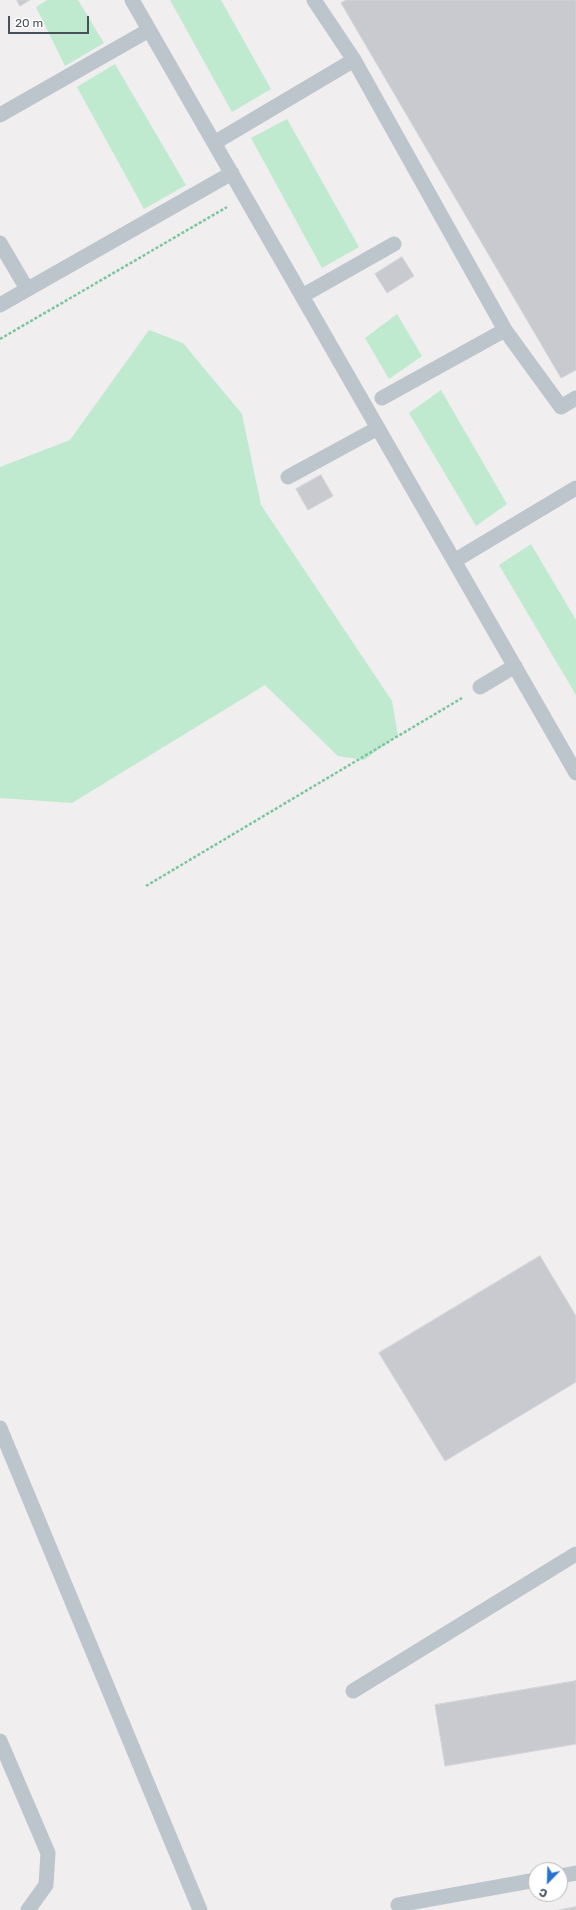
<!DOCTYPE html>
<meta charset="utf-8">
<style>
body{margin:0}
#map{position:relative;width:576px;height:1910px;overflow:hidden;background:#f0eeee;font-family:Rubik,sans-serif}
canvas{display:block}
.north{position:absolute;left:528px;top:1862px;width:40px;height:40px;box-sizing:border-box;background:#fff;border:1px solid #b6b9bd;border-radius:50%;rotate:203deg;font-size:11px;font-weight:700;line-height:16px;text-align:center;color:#485159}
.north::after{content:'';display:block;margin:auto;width:14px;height:18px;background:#2972cf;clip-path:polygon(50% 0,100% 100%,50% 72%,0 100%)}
.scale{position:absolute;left:8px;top:16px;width:81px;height:18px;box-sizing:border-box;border:2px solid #485159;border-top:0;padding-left:5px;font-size:12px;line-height:14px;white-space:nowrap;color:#485159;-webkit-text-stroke:3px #fff;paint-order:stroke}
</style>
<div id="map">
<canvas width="576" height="1910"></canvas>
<div class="north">С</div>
<div class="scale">20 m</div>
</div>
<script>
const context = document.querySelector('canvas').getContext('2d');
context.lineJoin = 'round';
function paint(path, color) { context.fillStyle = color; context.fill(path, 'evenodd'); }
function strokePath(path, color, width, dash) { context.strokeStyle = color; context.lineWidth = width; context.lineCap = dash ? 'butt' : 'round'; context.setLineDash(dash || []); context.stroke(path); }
const green = new Path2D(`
 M47,0H78L104,43L65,66L36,7Z
 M170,0H221L271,89L232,112Z
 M115,64L186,185L144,209L77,87Z
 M287,119L359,247L322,268L251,138Z
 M397,314L422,356L389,379L365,338Z
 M149,330L183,343L242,414L261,505L392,701L398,735L364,760L338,756L265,685L72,803L0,798V467L70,440Z
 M441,390L507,504L476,526L409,413Z
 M531,544L576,620V695L499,565Z`);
const building = new Path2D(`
 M17,0H30L20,6Z
 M347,0H576V370L561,378L341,3Z
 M402,257L414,276L387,293L375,274Z
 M321,475L333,496L308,510L296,489Z
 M540,1256L576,1316V1382L445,1461L379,1353Z
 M576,1681V1744L445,1766L435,1705Z
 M576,1907V1910H559Z`);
const path = new Path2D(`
 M0,339L227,207
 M146,886L462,698`);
const service = new Path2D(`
 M132,0L576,773
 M314,0L354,60L505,330L561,407L576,398
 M0,115L149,30
 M214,143L354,60
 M0,243L27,289
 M302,296L394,244
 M0,305L232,173
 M382,398L505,330
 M288,477L378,428
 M454,561L576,488
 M480,687L515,666
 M0,1428L200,1910
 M353,1691L576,1554
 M0,1741L48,1853L46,1885L28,1910
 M560,1876L576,1873
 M398,1905L536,1880`);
paint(green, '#bfead0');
paint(building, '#c9cad0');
strokePath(building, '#d2d4d9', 1);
strokePath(path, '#7bc5a0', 2.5, [3, 2]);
strokePath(service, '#bdc5cc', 15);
</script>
